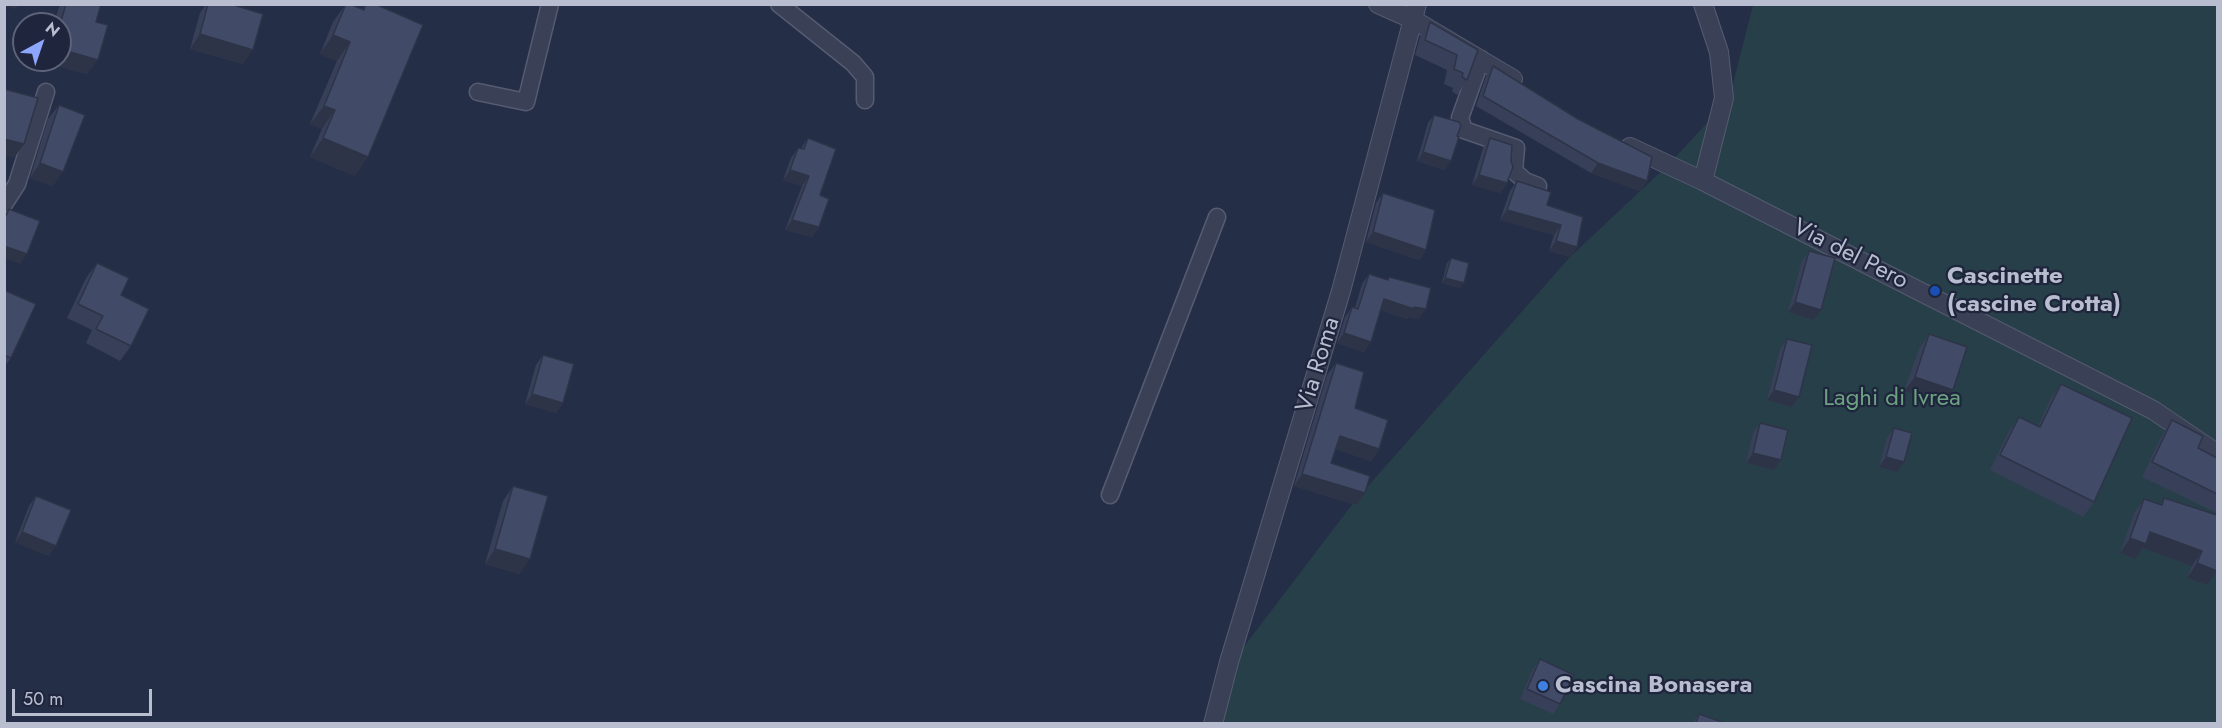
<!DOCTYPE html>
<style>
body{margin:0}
#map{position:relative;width:2222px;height:728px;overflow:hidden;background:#252e47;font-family:Jost,sans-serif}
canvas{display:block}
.frame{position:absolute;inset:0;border:6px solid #b8bdcf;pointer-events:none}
.north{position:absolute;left:12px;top:12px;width:60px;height:60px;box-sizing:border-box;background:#1e253c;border:2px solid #5c6277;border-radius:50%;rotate:40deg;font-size:16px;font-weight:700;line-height:24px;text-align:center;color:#b8bdcf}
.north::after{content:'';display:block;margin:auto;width:21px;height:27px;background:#8da6ff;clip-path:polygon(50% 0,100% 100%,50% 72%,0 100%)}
.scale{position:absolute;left:12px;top:689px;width:140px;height:27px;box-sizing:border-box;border:3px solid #b8bdcf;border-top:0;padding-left:8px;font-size:18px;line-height:21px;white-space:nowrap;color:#b8bdcf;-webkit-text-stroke:4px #1e253c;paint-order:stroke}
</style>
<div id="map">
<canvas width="2222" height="728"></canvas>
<div class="frame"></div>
<div class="north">N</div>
<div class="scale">50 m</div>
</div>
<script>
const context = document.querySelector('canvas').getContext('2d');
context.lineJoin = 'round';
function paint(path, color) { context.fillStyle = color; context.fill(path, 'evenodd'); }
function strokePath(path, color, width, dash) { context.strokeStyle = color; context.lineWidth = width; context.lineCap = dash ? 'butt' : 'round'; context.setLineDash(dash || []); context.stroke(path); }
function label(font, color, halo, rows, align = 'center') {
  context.font = font + ' Jost,sans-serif'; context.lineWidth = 4.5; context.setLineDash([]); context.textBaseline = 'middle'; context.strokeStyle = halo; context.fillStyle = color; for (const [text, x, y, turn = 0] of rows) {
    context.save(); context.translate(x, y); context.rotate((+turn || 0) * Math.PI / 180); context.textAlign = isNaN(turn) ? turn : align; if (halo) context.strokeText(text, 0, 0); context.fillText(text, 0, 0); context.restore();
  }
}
const green = new Path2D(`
 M1753,5H2217V723L1205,724L1217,682L1354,502L1570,257L1670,163L1729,99Z`);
const minor = new Path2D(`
 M779,4L853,63L865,77V100
 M1481,59L1460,118L1464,130L1516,148L1514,171L1525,181L1538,186
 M478,92L526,102L550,4
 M4,204L17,184L46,92
 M1110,495L1217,217`);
const tertiary = new Path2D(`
 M1378,4L1414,20L1513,79
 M1630,147L1703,181L2153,410L2218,454
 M1703,181L1724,98L1719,52L1703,4
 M1213,724L1229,662L1341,291L1417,4`);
const wall = new Path2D(`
 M60,4H101L96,22L87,74L43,62L44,60H60V24H54Z
 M206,4H230L243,64L190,49L200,13Z
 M346,4L362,10L366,4H375L355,176L310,157L322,129L310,124L337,61L320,54L333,22Z
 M1430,22L1478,50L1467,80L1457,95L1452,91L1453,88L1444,84L1447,70L1415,55L1420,37Z
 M1493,66L1647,181L1640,191L1591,173L1476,106L1486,76Z
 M59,105L53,186L30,178L48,119Z
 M1434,115L1457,136L1445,170L1417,161L1428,123Z
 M808,138L820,195L819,227L812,237L785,230L802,186L783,180L791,158L798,148H801Z
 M1490,138L1507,183L1500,193L1472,185L1483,148Z
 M1517,181L1547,205L1577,247L1570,257L1549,251L1554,235L1500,220L1510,191Z
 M1383,193L1426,250L1419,260L1366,242L1376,203Z
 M1809,251L1814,320L1788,312L1802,261Z
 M1451,258L1460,288L1442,283L1447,263Z
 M97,263L121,295L131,346L120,361L86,343L92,330L67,318L86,278Z
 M1369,274L1387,280L1389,277L1419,319L1408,317L1407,319L1380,310L1364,352L1337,343L1345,317L1352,307L1355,308L1362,284Z
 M4,290L11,358L4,367Z
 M1929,334L1953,390L1943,404L1904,391L1919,349Z
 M1787,339L1799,397L1792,407L1767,400L1780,349Z
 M543,355L563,403L556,413L525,404L536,365Z
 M1336,363L1355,408L1379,449L1371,461L1336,449L1331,463L1365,493L1356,505L1294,486L1327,375Z
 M2061,384L2094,502L2083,517L1990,470L2009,431L2019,417L2038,426L2051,398Z
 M2172,420L2198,448L2217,458V513L2142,477L2162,435Z
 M1760,423L1781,460L1774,470L1746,463L1753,433Z
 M1894,428L1897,472L1879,467L1887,438Z
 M513,486L520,574L485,564L503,501Z
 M36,496L49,556L15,542L29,506Z
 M2164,498L2217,515L2207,585L2187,578L2192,566L2143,548L2135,559L2120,553L2134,513L2144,499L2160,505Z
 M1540,659L1560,704L1553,714L1520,699L1533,669Z
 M1699,714L1721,723H1692Z`);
const shadedWall = new Path2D(`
 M4,4H19L16,9L4,6Z
 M200,34L253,50L243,64L190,49Z
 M333,35L350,42L337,61L320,54Z
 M60,49L98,60L87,74L43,62L45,60H60Z
 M324,106L335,110L322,129L310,124Z
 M323,138L368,157L355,176L310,157Z
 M4,139L24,144L14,158L4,155Z
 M1423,152L1451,161L1445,170L1417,161Z
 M40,163L63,172L53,186L30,178Z
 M1598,163L1647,181L1640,191L1591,173Z
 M790,170L809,176L802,186L783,180Z
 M1479,175L1507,183L1500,193L1472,185Z
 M1507,210L1561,225L1554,235L1500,220Z
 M792,220L819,227L812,237L785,230Z
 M1373,232L1426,250L1419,260L1366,242Z
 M1556,241L1577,247L1570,257L1549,251Z
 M4,246L27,254L20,264L4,258Z
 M1445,278L1464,283L1460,288L1442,283Z
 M1384,299L1414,307L1426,309L1419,319L1408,317L1407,319L1377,309Z
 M1795,302L1821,310L1814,320L1788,312Z
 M1344,333L1371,342L1364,352L1337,343Z
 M1915,377L1953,390L1943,404L1904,391Z
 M1774,390L1799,397L1792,407L1767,400Z
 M532,394L563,403L556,413L525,404Z
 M1340,436L1379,449L1371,461L1332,448Z
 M1753,453L1781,460L1774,470L1746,463Z
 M1886,457L1904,462L1897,472L1879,467Z
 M1302,474L1365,493L1356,505L1294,486Z
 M22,532L56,546L49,556L15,542Z
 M2150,532L2202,551L2192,566L2143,548L2135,559L2120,553L2130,538Z
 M495,549L530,559L520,574L485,564Z
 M2197,563L2217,571L2207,585L2187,578Z`);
const building = new Path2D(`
 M66,4H101L96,22L108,25L98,60L60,49V25Z
 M208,4H230L263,14L253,50L200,34Z
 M346,4H350L364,10L366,4H375L423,25L368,157L323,138L335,110L324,106L350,42L333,35Z
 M1430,22L1478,50L1467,80L1462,77L1463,73L1454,69L1457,55L1425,40Z
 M1493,66L1578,119L1652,157L1647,181L1598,163L1483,96Z
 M4,89L38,98L24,144L4,139Z
 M59,105L85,115L63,172L40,163Z
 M1434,115L1459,122L1461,126L1457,136L1459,137L1451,161L1423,152Z
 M808,138L836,149L820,195L829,199L819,227L792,220L809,176L790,170L798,148L804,149Z
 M1490,138L1512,145L1511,161L1513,167L1507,183L1479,175Z
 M1517,181L1551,192L1547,205L1583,217L1577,247L1556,241L1561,225L1507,210Z
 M1383,193L1435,210L1426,250L1373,232Z
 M9,209L40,221L27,254L4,246V220Z
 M1809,251L1835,258L1821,310L1795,302Z
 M1451,258L1469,263L1464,283L1445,278Z
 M97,263L129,278L121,295L149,309L131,346L96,329L103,316L78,304Z
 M1369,274L1388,280L1389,277L1431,288L1426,309L1414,307V309L1384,299L1371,342L1344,333L1352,307L1358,309Z
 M4,290L36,304L11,358L4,355Z
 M1929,334L1967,347L1953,390L1915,377Z
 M1787,339L1812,345L1799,397L1774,390Z
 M543,355L574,364L563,403L532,394Z
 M1336,363L1364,372L1355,408L1388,420L1379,449L1340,436L1331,463L1370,476L1365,493L1302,474Z
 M2061,384L2132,418L2094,502L2000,455L2019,417L2040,427Z
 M2172,420L2203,436L2198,448L2217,458V494L2152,462Z
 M1760,423L1788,430L1781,460L1753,453Z
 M1894,428L1912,433L1904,462L1886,457Z
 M513,486L548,496L530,559L495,549Z
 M36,496L71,510L56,546L22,532Z
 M2164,498L2217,515V571L2197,563L2202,551L2150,532L2146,544L2130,538L2144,499L2162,505Z
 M1540,659L1574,675L1560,704L1527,689Z
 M1699,714L1722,722L1721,723H1696Z`);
const markers = [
 [1935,291,6,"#1a4fb4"],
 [1543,686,6,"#3f7fe0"]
];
const streetNames = [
 ["Via del Pero",1850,255,27],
 ["Via Roma",1319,365,-73]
];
const poiNames = [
 ["Cascinette",1947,277],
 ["(cascine Crotta)",1947,305],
 ["Cascina Bonasera",1555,686]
];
const parkNames = [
 ["Laghi di Ivrea",1892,399]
];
paint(green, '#273f48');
strokePath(minor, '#555b70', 19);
strokePath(tertiary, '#555b70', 20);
strokePath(minor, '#3a4156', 16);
strokePath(tertiary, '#3a4156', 18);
paint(wall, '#384059');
paint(shadedWall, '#2e3448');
paint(building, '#414b67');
strokePath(building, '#2e3448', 1.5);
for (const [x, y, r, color] of markers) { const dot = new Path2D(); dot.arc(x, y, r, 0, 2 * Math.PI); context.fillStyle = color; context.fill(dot); strokePath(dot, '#1e253c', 2); }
label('24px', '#b8bdcf', '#1e253c', streetNames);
label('bold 24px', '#b8bdcf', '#1e253c', poiNames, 'left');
label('24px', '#6ca281', '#1e253c', parkNames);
</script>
